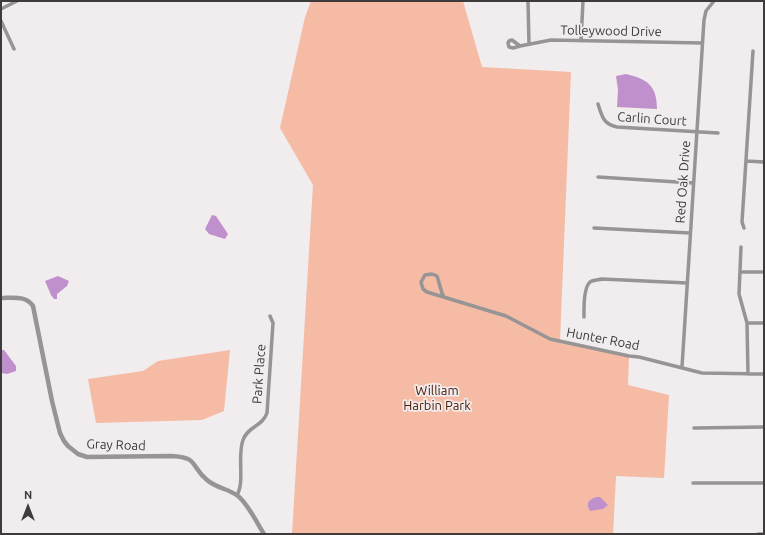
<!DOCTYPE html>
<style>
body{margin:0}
#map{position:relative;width:765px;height:535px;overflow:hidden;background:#f1eced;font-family:Ubuntu,sans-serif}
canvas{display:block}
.frame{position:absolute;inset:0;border:2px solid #3d3b3b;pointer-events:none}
.north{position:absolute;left:8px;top:487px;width:40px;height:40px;-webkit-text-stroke:3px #f1eced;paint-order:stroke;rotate:0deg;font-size:11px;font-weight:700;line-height:16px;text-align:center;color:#3d3b3b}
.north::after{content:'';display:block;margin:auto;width:14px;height:18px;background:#3d3b3b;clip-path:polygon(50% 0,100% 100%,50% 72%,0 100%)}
</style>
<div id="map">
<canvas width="765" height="535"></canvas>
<div class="frame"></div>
<div class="north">N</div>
</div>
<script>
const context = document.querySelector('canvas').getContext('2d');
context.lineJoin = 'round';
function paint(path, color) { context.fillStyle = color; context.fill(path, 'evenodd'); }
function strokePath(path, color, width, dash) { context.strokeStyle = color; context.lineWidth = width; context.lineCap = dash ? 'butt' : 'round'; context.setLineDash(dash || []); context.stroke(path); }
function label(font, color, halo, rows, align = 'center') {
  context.font = font + ' Ubuntu,sans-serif'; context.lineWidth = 3.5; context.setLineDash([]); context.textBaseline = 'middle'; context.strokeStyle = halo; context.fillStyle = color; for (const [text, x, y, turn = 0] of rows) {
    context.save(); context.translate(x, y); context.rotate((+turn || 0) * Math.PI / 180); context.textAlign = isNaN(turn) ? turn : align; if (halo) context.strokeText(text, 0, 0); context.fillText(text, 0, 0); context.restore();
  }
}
const green = new Path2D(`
 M311,1H463L482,67L571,72L560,341L629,356L628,385L669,395L664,478L616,476L613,534H292L313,185L280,128L305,17Z
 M230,350L224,411L202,420L96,423L88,379L143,371L158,361Z`);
const water = new Path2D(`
 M626,74C647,79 657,85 657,109L617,107L618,90L616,76Z
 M212,215L216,216L228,234L225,239L209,234L205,229Z
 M58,276L69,281L67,286L57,294V299H54L51,295L45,281Z
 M1,350H4L16,366V371L7,374L1,373Z
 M597,497H600L608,505L603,509L590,511C585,503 589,499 597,497Z`);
const minor = new Path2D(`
 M528,1L529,44
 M1,9L17,1
 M1,21L14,49
 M581,41L583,1
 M520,46L513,48L509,47L508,43L509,41L512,40L520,46L551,40L702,43
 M598,104C602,116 603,124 617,127L718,133
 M746,161L764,162
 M598,177L693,183
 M594,228L690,233
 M744,228L742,222L753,51
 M741,247L739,294L747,323L748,374
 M740,272H764
 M444,297L442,293L437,276L432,274L425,275L421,282L423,289L427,292L506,316L550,339L629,356L639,357L702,373L764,374
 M584,317C584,309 583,288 590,282C593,280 598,280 602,279L687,283
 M747,323H764
 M682,367L704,20L706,11L714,1
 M694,428L764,427
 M693,483H764
 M237,495C245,482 237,456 243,440C248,426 262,427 267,413L273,323L270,316
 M758,534H764`);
const tertiary = new Path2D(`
 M1,298C12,298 26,295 33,306L52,401L60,433L64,441L68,446L78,454L87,457L171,456C199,457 190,466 207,480C216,488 229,489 238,496C248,504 257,523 264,534`);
const streetNames = [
 ["Tolleywood Drive",611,31,1],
 ["Carlin Court",652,119,4],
 ["Red Oak Drive",683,182,-86],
 ["Hunter Road",603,339,11],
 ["Park Place",259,374,-86],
 ["Gray Road",116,445,2]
];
const parkNames = [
 ["William",437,391],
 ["Harbin Park",437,406]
];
paint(green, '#f5bba4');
paint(water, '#c090cd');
strokePath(minor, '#969495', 3.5);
strokePath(tertiary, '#969495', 4.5);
label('13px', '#3d3b3b', '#f1eced', streetNames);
label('13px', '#491a05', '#f1eced', parkNames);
</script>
